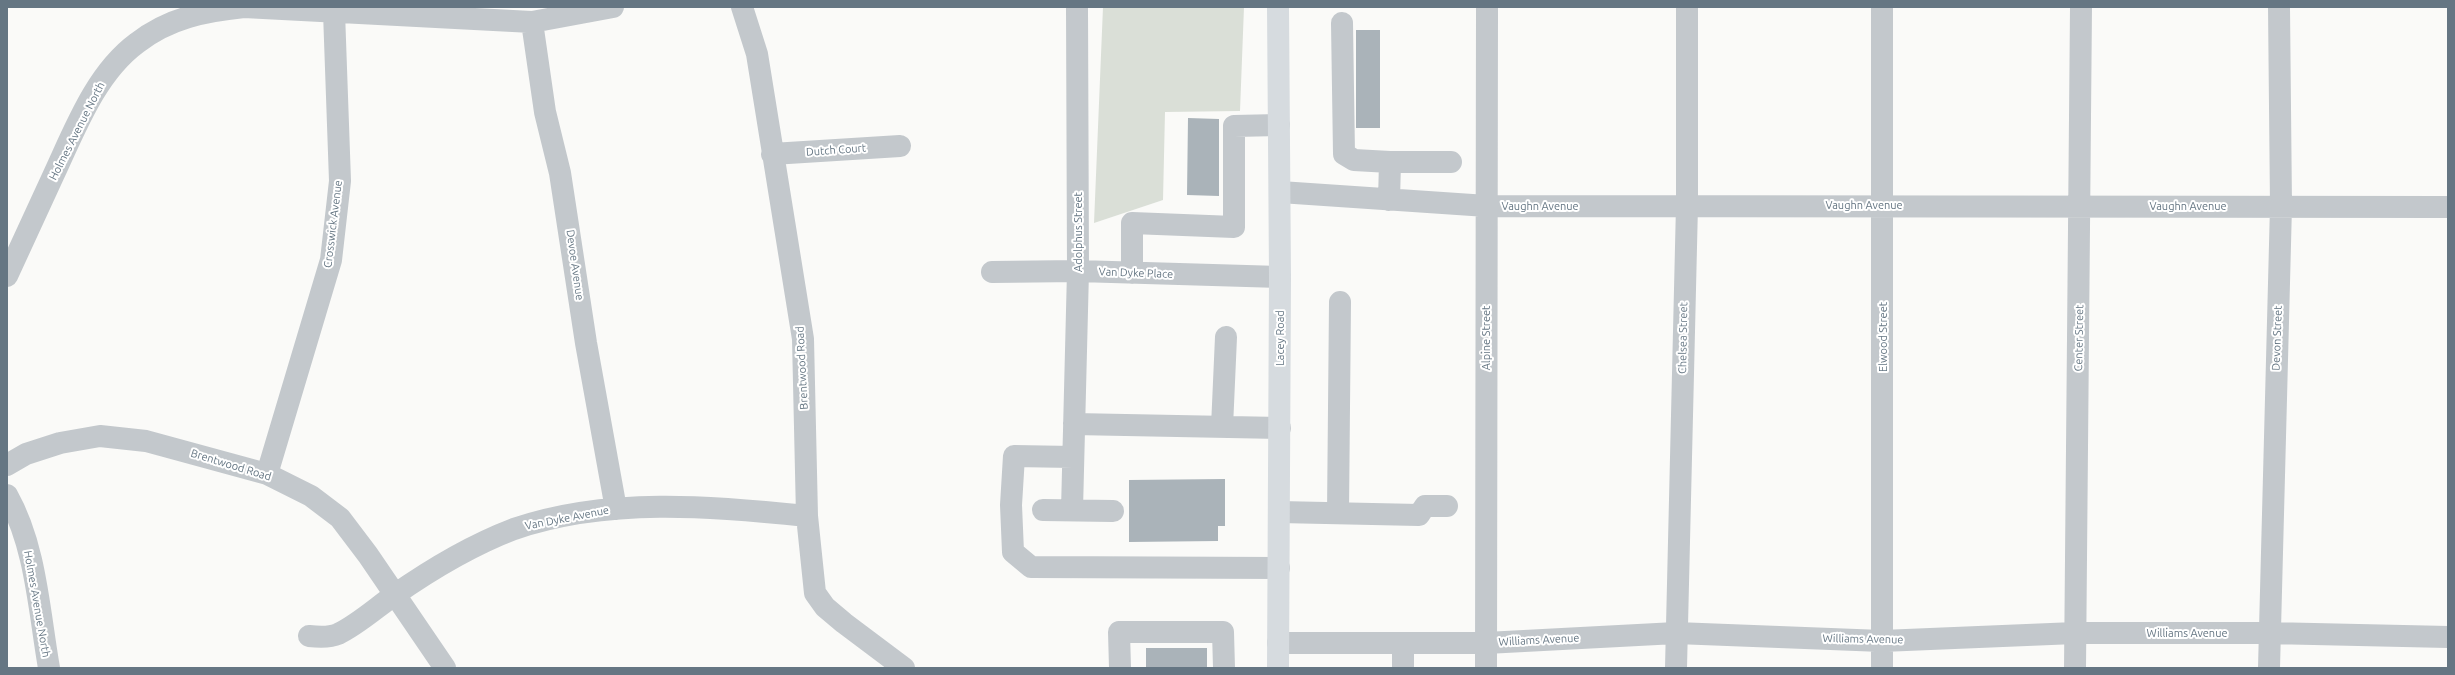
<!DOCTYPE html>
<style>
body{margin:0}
#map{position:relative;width:2455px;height:675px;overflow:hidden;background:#fafaf8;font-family:Ubuntu,sans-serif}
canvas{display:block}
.frame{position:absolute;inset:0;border:8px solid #657683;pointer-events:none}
</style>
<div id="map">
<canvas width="2455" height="675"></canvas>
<div class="frame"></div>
</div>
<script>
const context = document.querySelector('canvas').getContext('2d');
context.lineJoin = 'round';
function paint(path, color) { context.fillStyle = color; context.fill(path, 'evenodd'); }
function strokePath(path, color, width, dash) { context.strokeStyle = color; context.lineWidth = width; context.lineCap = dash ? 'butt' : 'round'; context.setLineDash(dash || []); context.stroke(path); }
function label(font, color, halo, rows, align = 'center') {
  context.font = font + ' Ubuntu,sans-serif'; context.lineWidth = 4; context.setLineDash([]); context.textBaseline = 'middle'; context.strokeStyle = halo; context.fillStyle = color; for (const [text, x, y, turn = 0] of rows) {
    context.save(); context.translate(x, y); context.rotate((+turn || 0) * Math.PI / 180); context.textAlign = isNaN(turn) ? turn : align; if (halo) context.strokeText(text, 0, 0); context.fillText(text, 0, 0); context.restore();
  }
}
const green = new Path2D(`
 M1103,7H1244L1240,111L1165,112L1163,200L1094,223Z`);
const building = new Path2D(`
 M1356,30H1380V128H1356Z
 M1188,118L1219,119V196L1187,195Z
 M1225,479V526H1218V541L1129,542V480Z
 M1146,648H1207V668H1146Z`);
const minor = new Path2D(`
 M742,7L757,54L803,339L807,516L815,593L825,607L844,623L904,668
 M532,22L545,112L560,173L586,343L616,509
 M1342,23L1344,154L1354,160L1390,162
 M772,154L900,146
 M1280,192L1487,206L2448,207
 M1389,200L1390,162H1451
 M992,272L1078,271L1280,277
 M1132,273V223L1234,227V126L1279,125
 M7,276C23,242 38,208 54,174C75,129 96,73 137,43C169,18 205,11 244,7L532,22L613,7
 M1074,424L1280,428
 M1222,427L1226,337
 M1073,457L1014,456L1011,505L1013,552L1031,567L1279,568
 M7,465L26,454L60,443L100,436L146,441L267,474L311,496L340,518L368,555L445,668
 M267,474L331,260L340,181L334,12
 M7,495C36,546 39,611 49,668
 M1043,510L1113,511
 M1072,510L1078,271L1077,7
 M1279,512L1419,515L1425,506H1447
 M1338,513L1340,302
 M309,636C318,637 329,638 338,634C357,625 376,608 393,596C430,570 472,545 514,529C607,497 712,506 807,516
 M1278,643H1486L1676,633L1882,641L2075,633H2269L2448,637
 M1120,668L1119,632H1223L1224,668
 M1403,668V643
 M1486,668L1487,7
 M1676,668L1687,205V7
 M1882,668V7
 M2075,668L2081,7
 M2269,668L2281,206L2279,7`);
const major = new Path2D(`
 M1278,668L1280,277L1278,7`);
const streetNames = [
 ["Holmes Avenue North",77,131,-63],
 ["Dutch Court",836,150,-4],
 ["Vaughn Avenue",1864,205],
 ["Vaughn Avenue",1540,206],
 ["Vaughn Avenue",2188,206],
 ["Crosswick Avenue",333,224,-83],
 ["Adolphus Street",1078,232,-90],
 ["Devoe Avenue",575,265,82],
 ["Van Dyke Place",1136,273,2],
 ["Elwood Street",1883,337,-90],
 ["Lacey Road",1280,338,-90],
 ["Alpine Street",1486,338,-90],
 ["Chelsea Street",1683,338,-89],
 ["Center Street",2079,338,-89],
 ["Devon Street",2277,338,-88],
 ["Brentwood Road",802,368,-93],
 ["Brentwood Road",231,465,17],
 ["Van Dyke Avenue",567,518,-11],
 ["Holmes Avenue North",37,604,80],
 ["Williams Avenue",2187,633],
 ["Williams Avenue",1863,639,1],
 ["Williams Avenue",1539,640,-3]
];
paint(green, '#dadfd7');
paint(building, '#aab3b9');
strokePath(minor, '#c3c8cc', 22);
strokePath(major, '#d6dbdf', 22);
label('11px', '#657683', '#fff', streetNames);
</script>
